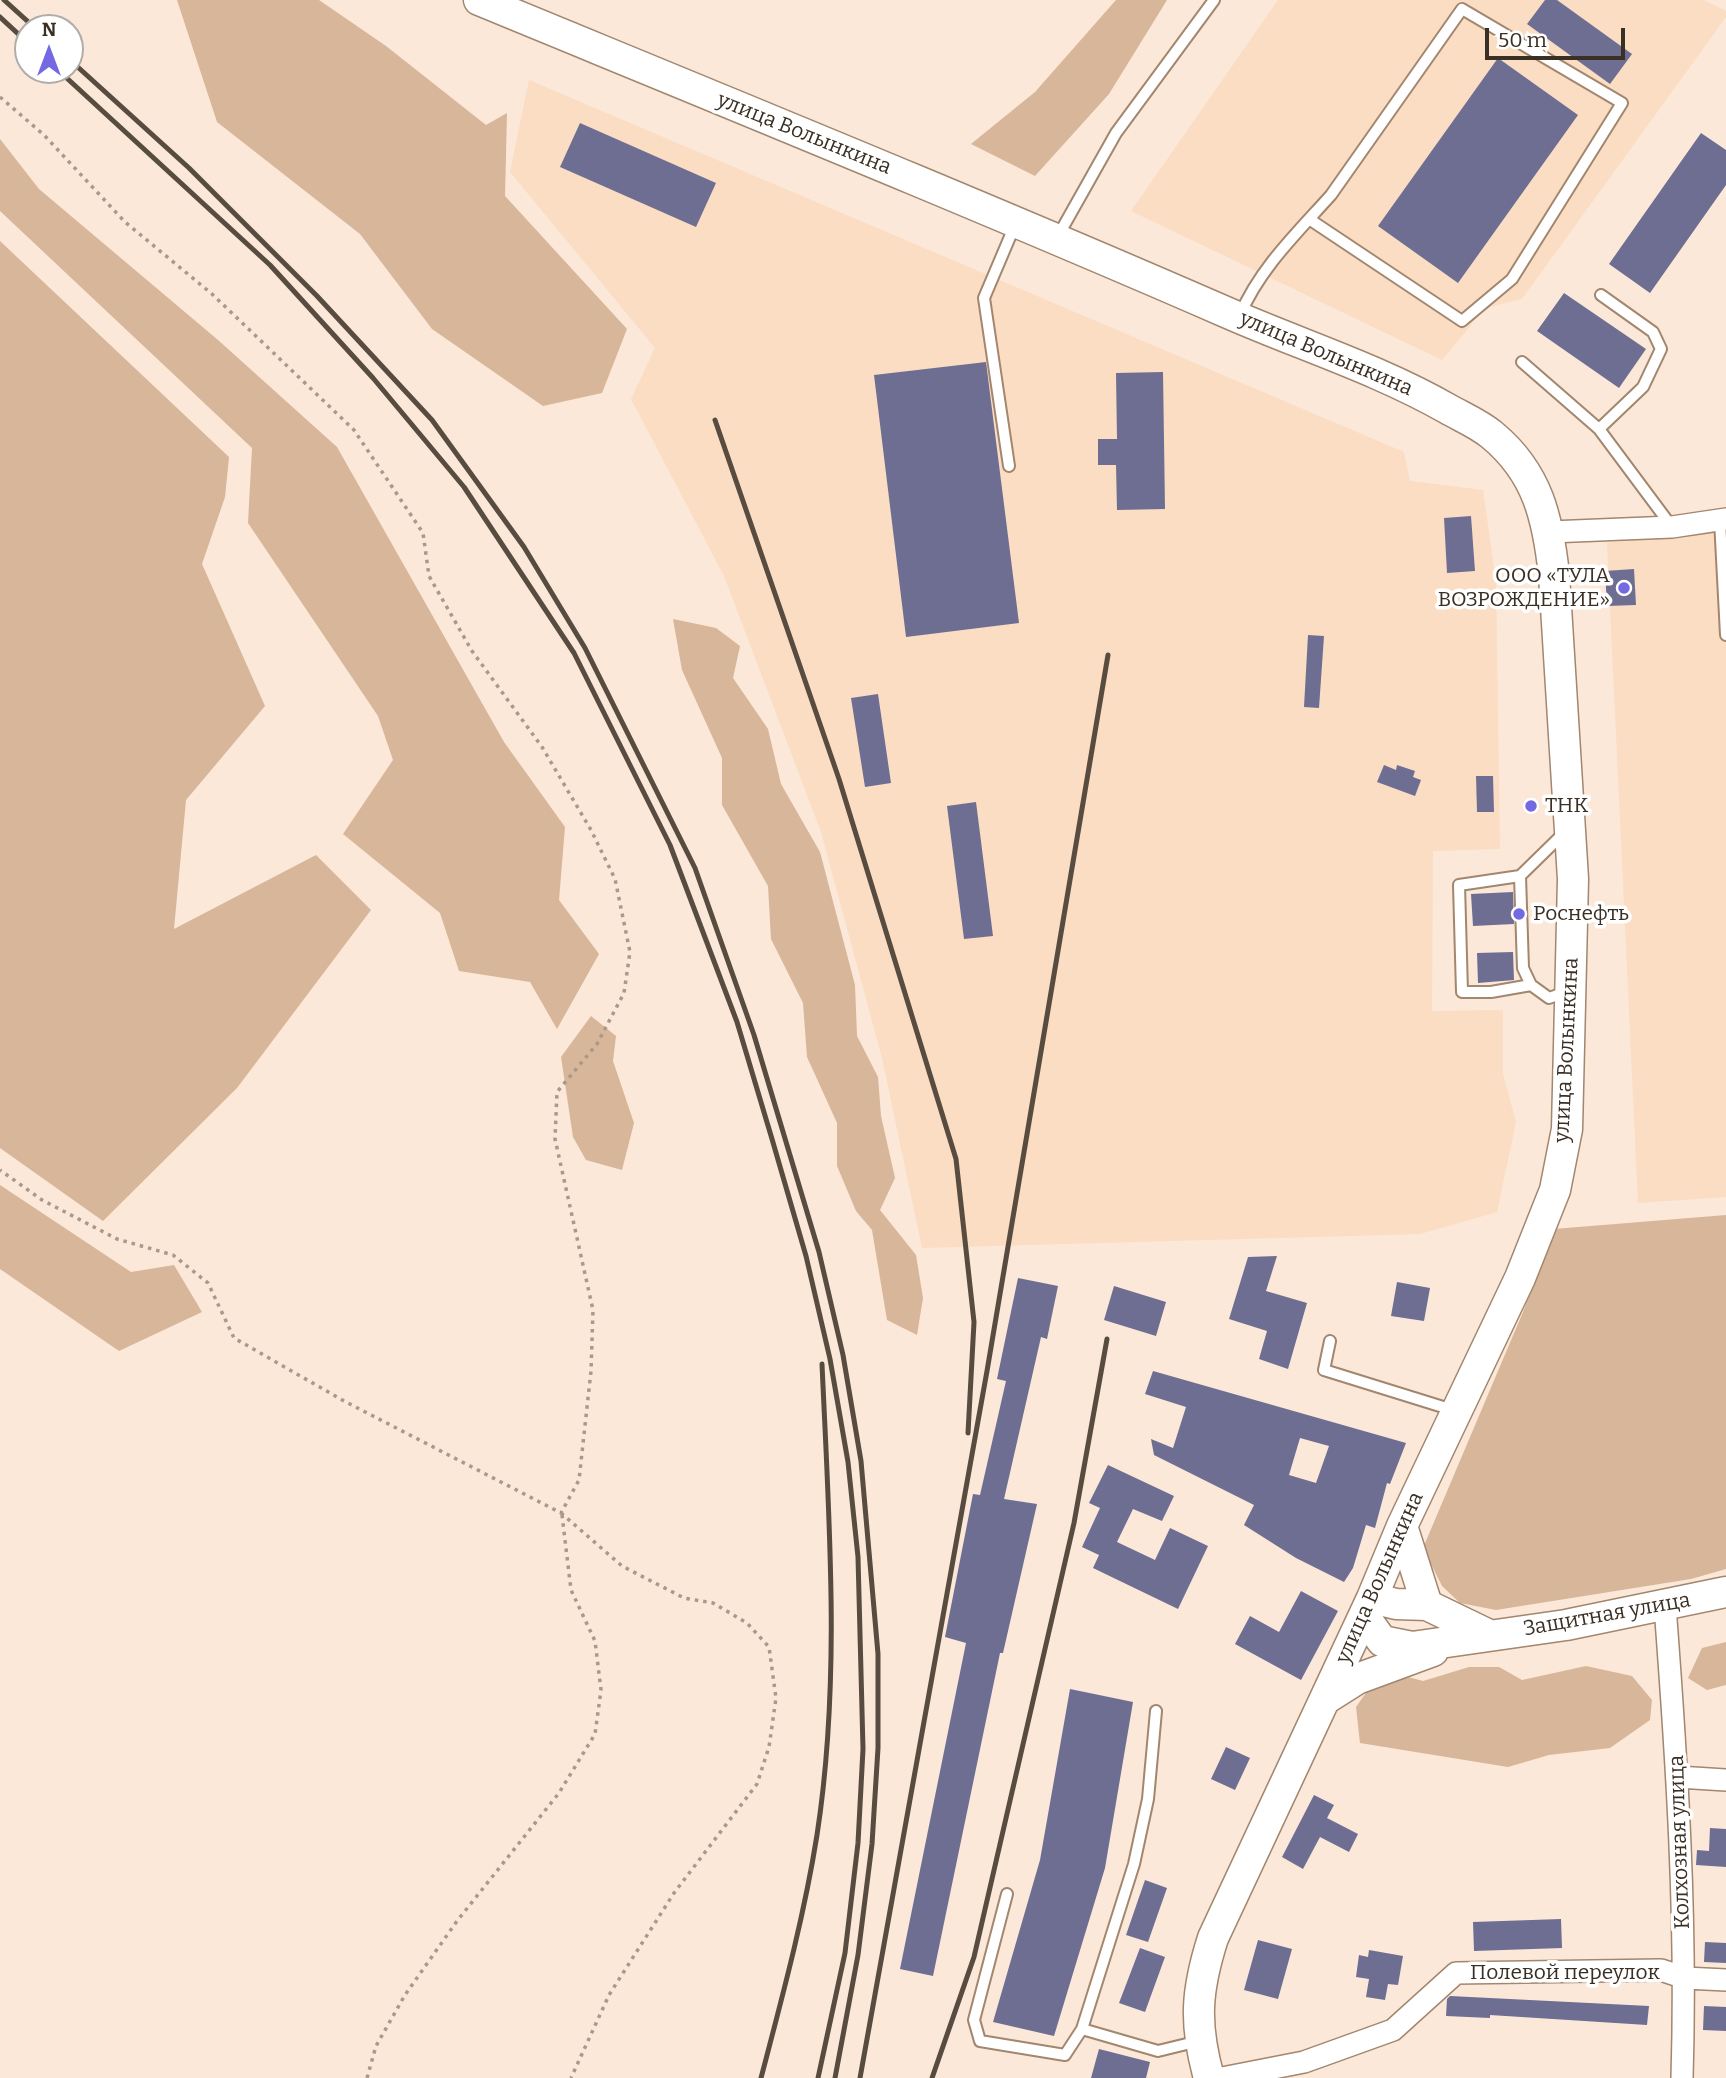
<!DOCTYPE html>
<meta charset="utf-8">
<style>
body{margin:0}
#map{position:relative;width:1726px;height:2078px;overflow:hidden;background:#fbe8d8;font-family:Bitter,serif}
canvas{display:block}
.north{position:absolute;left:14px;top:14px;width:70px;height:70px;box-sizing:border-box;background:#fff;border:2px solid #b0aca7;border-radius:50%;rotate:0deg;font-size:19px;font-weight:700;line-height:28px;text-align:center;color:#3a2f24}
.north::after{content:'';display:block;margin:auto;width:24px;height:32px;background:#7568e3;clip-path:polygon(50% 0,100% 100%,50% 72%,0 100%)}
.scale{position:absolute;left:1485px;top:28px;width:140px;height:32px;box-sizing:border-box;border:4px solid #3a2f24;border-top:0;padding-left:9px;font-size:21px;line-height:24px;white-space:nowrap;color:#3a2f24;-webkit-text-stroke:5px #fff;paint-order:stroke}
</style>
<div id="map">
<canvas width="1726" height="2078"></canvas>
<div class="north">N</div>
<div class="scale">50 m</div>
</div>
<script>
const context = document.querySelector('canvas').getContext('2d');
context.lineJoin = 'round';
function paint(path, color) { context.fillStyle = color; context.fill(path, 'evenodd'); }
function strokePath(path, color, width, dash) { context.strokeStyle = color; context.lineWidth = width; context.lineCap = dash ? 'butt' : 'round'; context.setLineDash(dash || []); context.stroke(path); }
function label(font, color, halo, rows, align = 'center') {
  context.font = font + ' Bitter,serif'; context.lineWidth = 7; context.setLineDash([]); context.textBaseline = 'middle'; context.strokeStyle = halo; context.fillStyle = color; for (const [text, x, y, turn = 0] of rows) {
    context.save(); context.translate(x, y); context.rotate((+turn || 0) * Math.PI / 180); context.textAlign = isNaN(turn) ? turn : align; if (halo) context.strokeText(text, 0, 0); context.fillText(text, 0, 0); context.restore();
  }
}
const built = new Path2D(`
 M1278,0H1704L1726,11V17L1522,299L1485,308L1442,360L1131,211Z
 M529,80L1404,452L1410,481L1483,490L1496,582L1500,849L1433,851L1432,1011L1503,1010V1074L1516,1122L1497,1212L1420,1234L922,1248L882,1058L821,832L724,576L631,399L655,348L510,172Z
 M1726,528V1197L1638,1203L1607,543Z`);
const green = new Path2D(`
 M177,0H319L386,46L486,125L507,113L505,196L627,329L602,393L543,406L432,329L360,234L217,122Z
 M1116,0H1167L1109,94L1035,176L971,144L1035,92Z
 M0,139L39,189L218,340L337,447L504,742L565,827L559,900L599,954L557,1029L530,982L459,971L440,913L343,834L393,760L378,716L248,523L252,448L0,211Z
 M0,241L229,457L225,497L202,564L265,706L186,800L174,929L316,855L371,910L237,1088L103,1221L0,1148Z
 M673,619L716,628L740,646L733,678L768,729L781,784L820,852L855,985L857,1036L878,1077L881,1116L895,1178L880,1210L916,1255L923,1298L917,1335L887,1320L872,1230L856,1211L837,1166V1123L807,1057L803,1003L771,939L768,886L722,805V758L682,670Z
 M591,1016L616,1036L613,1061L634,1123L622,1170L586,1160L573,1137L561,1057Z
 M0,1185L131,1272L174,1265L202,1312L119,1351L0,1269Z
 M1726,1215V1569L1691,1579L1496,1610L1460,1603L1442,1586L1423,1548L1523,1312L1554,1229Z
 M1726,1642V1685L1707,1690L1688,1678L1702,1648Z
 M1586,1666L1632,1676L1652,1700L1650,1720L1610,1748L1549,1755L1508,1767L1360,1743L1356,1707L1368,1690L1408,1677L1423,1681L1469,1667H1499L1522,1680Z`);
const building = new Path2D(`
 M1545,0H1557L1632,54L1610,84L1527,24Z
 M1498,58L1578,115L1458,283L1378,226Z
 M580,123L716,183L696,227L560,167Z
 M1701,133L1726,150V185L1650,293L1609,264Z
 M1564,293L1646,349L1619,388L1537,331Z
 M986,362L1019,623L906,637L874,375Z
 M1163,372L1165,509L1117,510L1116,465H1098V439H1117L1116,373Z
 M1471,516L1475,571L1447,573L1444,518Z
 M1634,569L1636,605L1607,606L1605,571Z
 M1308,635L1324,636L1319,708L1304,707Z
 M878,694L891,783L865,787L851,698Z
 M1384,765L1396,770L1397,765L1415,771L1413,777L1421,780L1415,796L1377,782Z
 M1476,776H1493L1494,812H1477Z
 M976,802L993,936L964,939L947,806Z
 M1513,892L1514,924L1473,926L1471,894Z
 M1513,952L1514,980L1478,983L1477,953Z
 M1277,1256L1266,1291L1307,1303L1288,1369L1259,1359L1267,1331L1229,1319L1248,1257Z
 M1018,1278L1058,1286L1047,1339L1041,1337L1004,1499L1037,1504L1003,1653H1000L933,1976L900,1969L966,1643L945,1637L973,1494L980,1495L1006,1381L997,1379Z
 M1397,1282L1430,1288L1424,1321L1391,1316Z
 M1114,1286L1166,1302L1156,1336L1104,1320Z
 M1153,1371L1406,1443L1390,1484L1387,1483L1375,1528L1366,1525L1353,1568L1344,1582L1296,1558L1244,1525L1254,1505L1154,1455L1151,1439L1173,1448L1186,1407L1145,1394ZM1300,1438L1329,1446L1316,1483L1289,1475Z
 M1108,1465L1174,1496L1162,1521L1133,1509L1117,1542L1155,1560L1170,1528L1208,1546L1178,1609L1093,1568L1099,1555L1082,1547L1100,1508L1089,1503Z
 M1301,1591L1338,1611L1301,1680L1235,1644L1250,1616L1279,1632Z
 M1070,1689L1133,1702L1105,1868L1054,2036L993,2022L1040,1860Z
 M1226,1747L1250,1758L1235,1790L1211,1779Z
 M1314,1795L1334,1805L1327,1818L1358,1834L1349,1852L1320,1837L1303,1869L1282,1857Z
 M1710,1828L1726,1829V1867L1696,1865L1697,1850L1709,1851Z
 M1145,1880L1167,1888L1148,1942L1126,1935Z
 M1561,1919L1562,1948L1474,1951L1473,1922Z
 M1258,1940L1292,1949L1278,1999L1244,1990Z
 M1705,1942L1726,1943V1963L1704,1962Z
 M1140,1948L1165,1957L1145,2012L1119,2003Z
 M1369,1950L1403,1956L1398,1985L1388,1984L1385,2000L1366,1997L1369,1979L1356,1977L1359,1955L1368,1957Z
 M1450,1996L1649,2006L1647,2025L1490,2015V2018L1446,2016L1447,1999Z
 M1704,2006L1726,2007V2031L1703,2030Z
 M1099,2049L1150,2062L1146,2078H1091Z`);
const path = new Path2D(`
 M0,97L44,135L125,222L212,294L354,430L423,533L429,576L472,651L542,747L591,830L615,879L630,952L624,993L597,1044L557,1092L555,1139L593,1310L591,1371L579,1480L561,1513L344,1401L234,1338L208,1283L173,1255L117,1239L42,1200L0,1170
 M561,1513L622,1566L684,1598L713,1603L747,1623L769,1647L776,1698L769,1747L757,1784L674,1893L609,1995L571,2078
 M367,2078L376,2046L405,1995L457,1921L559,1793L595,1734L601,1690L595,1641L571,1590L562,1515`);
const lane = new Path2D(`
 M1058,236L1116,133L1214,0
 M1240,315C1260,268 1297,233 1331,195L1462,9L1622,103L1512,279L1462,321L1309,219
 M1522,362L1599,429L1672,527
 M1599,429L1643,387L1661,349L1653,332L1601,295
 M1009,466L984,298L1015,225
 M1720,520L1726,635
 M1566,831L1520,876L1523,968L1531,985L1549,998L1569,991
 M1520,876L1459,885L1462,992H1491L1531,985
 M1330,1341L1324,1370L1456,1411
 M1156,1711L1148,1799L1134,1864L1082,2029L1158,2051L1199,2041
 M1007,1894L974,2020L980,2041L1065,2055L1082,2029`);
const street = new Path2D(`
 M1550,532L1672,527L1726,519
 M1665,1606C1677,1764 1687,1920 1682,2078
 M1678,1777L1726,1780
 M1222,2078L1304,2062L1393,2030L1456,1973L1661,1970L1685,1978L1726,1980`);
const secondary = new Path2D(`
 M479,0C729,103 980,205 1228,313C1301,345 1378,369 1448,409C1462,417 1479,424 1492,435C1538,473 1548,519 1554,575L1573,879L1567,1129L1555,1190L1520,1278L1402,1526L1372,1598L1213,1938C1196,1991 1194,2024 1209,2078
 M1402,1526L1427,1605L1487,1634
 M1372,1598L1396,1604L1427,1605
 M1364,1616L1382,1641L1412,1647L1566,1625L1726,1592
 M1327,1698L1357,1679L1433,1651`);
const rail = new Path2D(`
 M4,0L35,28
 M0,17L28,43
 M70,60L189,168L317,296L432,420L524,547L585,648L695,868L754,1035L819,1252L843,1355L861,1461L878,1654V1748L872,1844L858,1955L835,2078
 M58,70L270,265L373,378L464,487L574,653L670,845L737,1022L772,1139L806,1256L830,1359L848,1462L858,1557L863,1749L858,1843L845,1953L818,2078
 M715,420L839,779L956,1159L974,1322L968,1433
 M761,2078C782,1998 804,1917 817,1835C841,1679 829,1521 822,1364
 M860,2078L987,1371L1108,655
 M932,2078L974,1957L1074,1523L1107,1339`);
const markers = [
 [1624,588,7,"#7568e3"],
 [1531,806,7,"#7568e3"],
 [1519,914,7,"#7568e3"]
];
const streetNames = [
 ["улица Волынкина",804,134,22],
 ["улица Волынкина",1326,354,23],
 ["улица Волынкина",1567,1050,-87],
 ["улица Волынкина",1380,1578,-66],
 ["Защитная улица",1607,1615,-10],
 ["Колхозная улица",1680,1842,-92],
 ["Полевой переулок",1565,1973]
];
const poiNames = [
 ["ООО «ТУЛА",1610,576,"right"],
 ["ВОЗРОЖДЕНИЕ»",1610,600,"right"],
 ["ТНК",1545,806],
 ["Роснефть",1533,914]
];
paint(built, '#faddc3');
paint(green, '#d7b69a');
paint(building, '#6e6e93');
strokePath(lane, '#a2866e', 14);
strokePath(street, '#a2866e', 24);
strokePath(secondary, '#a2866e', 33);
strokePath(path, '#a8998b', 3.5, [3.5, 5]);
strokePath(lane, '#fff', 10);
strokePath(street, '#fff', 21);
strokePath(secondary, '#fff', 30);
strokePath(rail, '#584c40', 5);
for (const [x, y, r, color] of markers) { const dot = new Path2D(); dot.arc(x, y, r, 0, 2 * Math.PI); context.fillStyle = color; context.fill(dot); strokePath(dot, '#fff', 2.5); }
label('21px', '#3a2f24', '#fff', streetNames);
label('21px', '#3a2f24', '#fff', poiNames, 'left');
</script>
